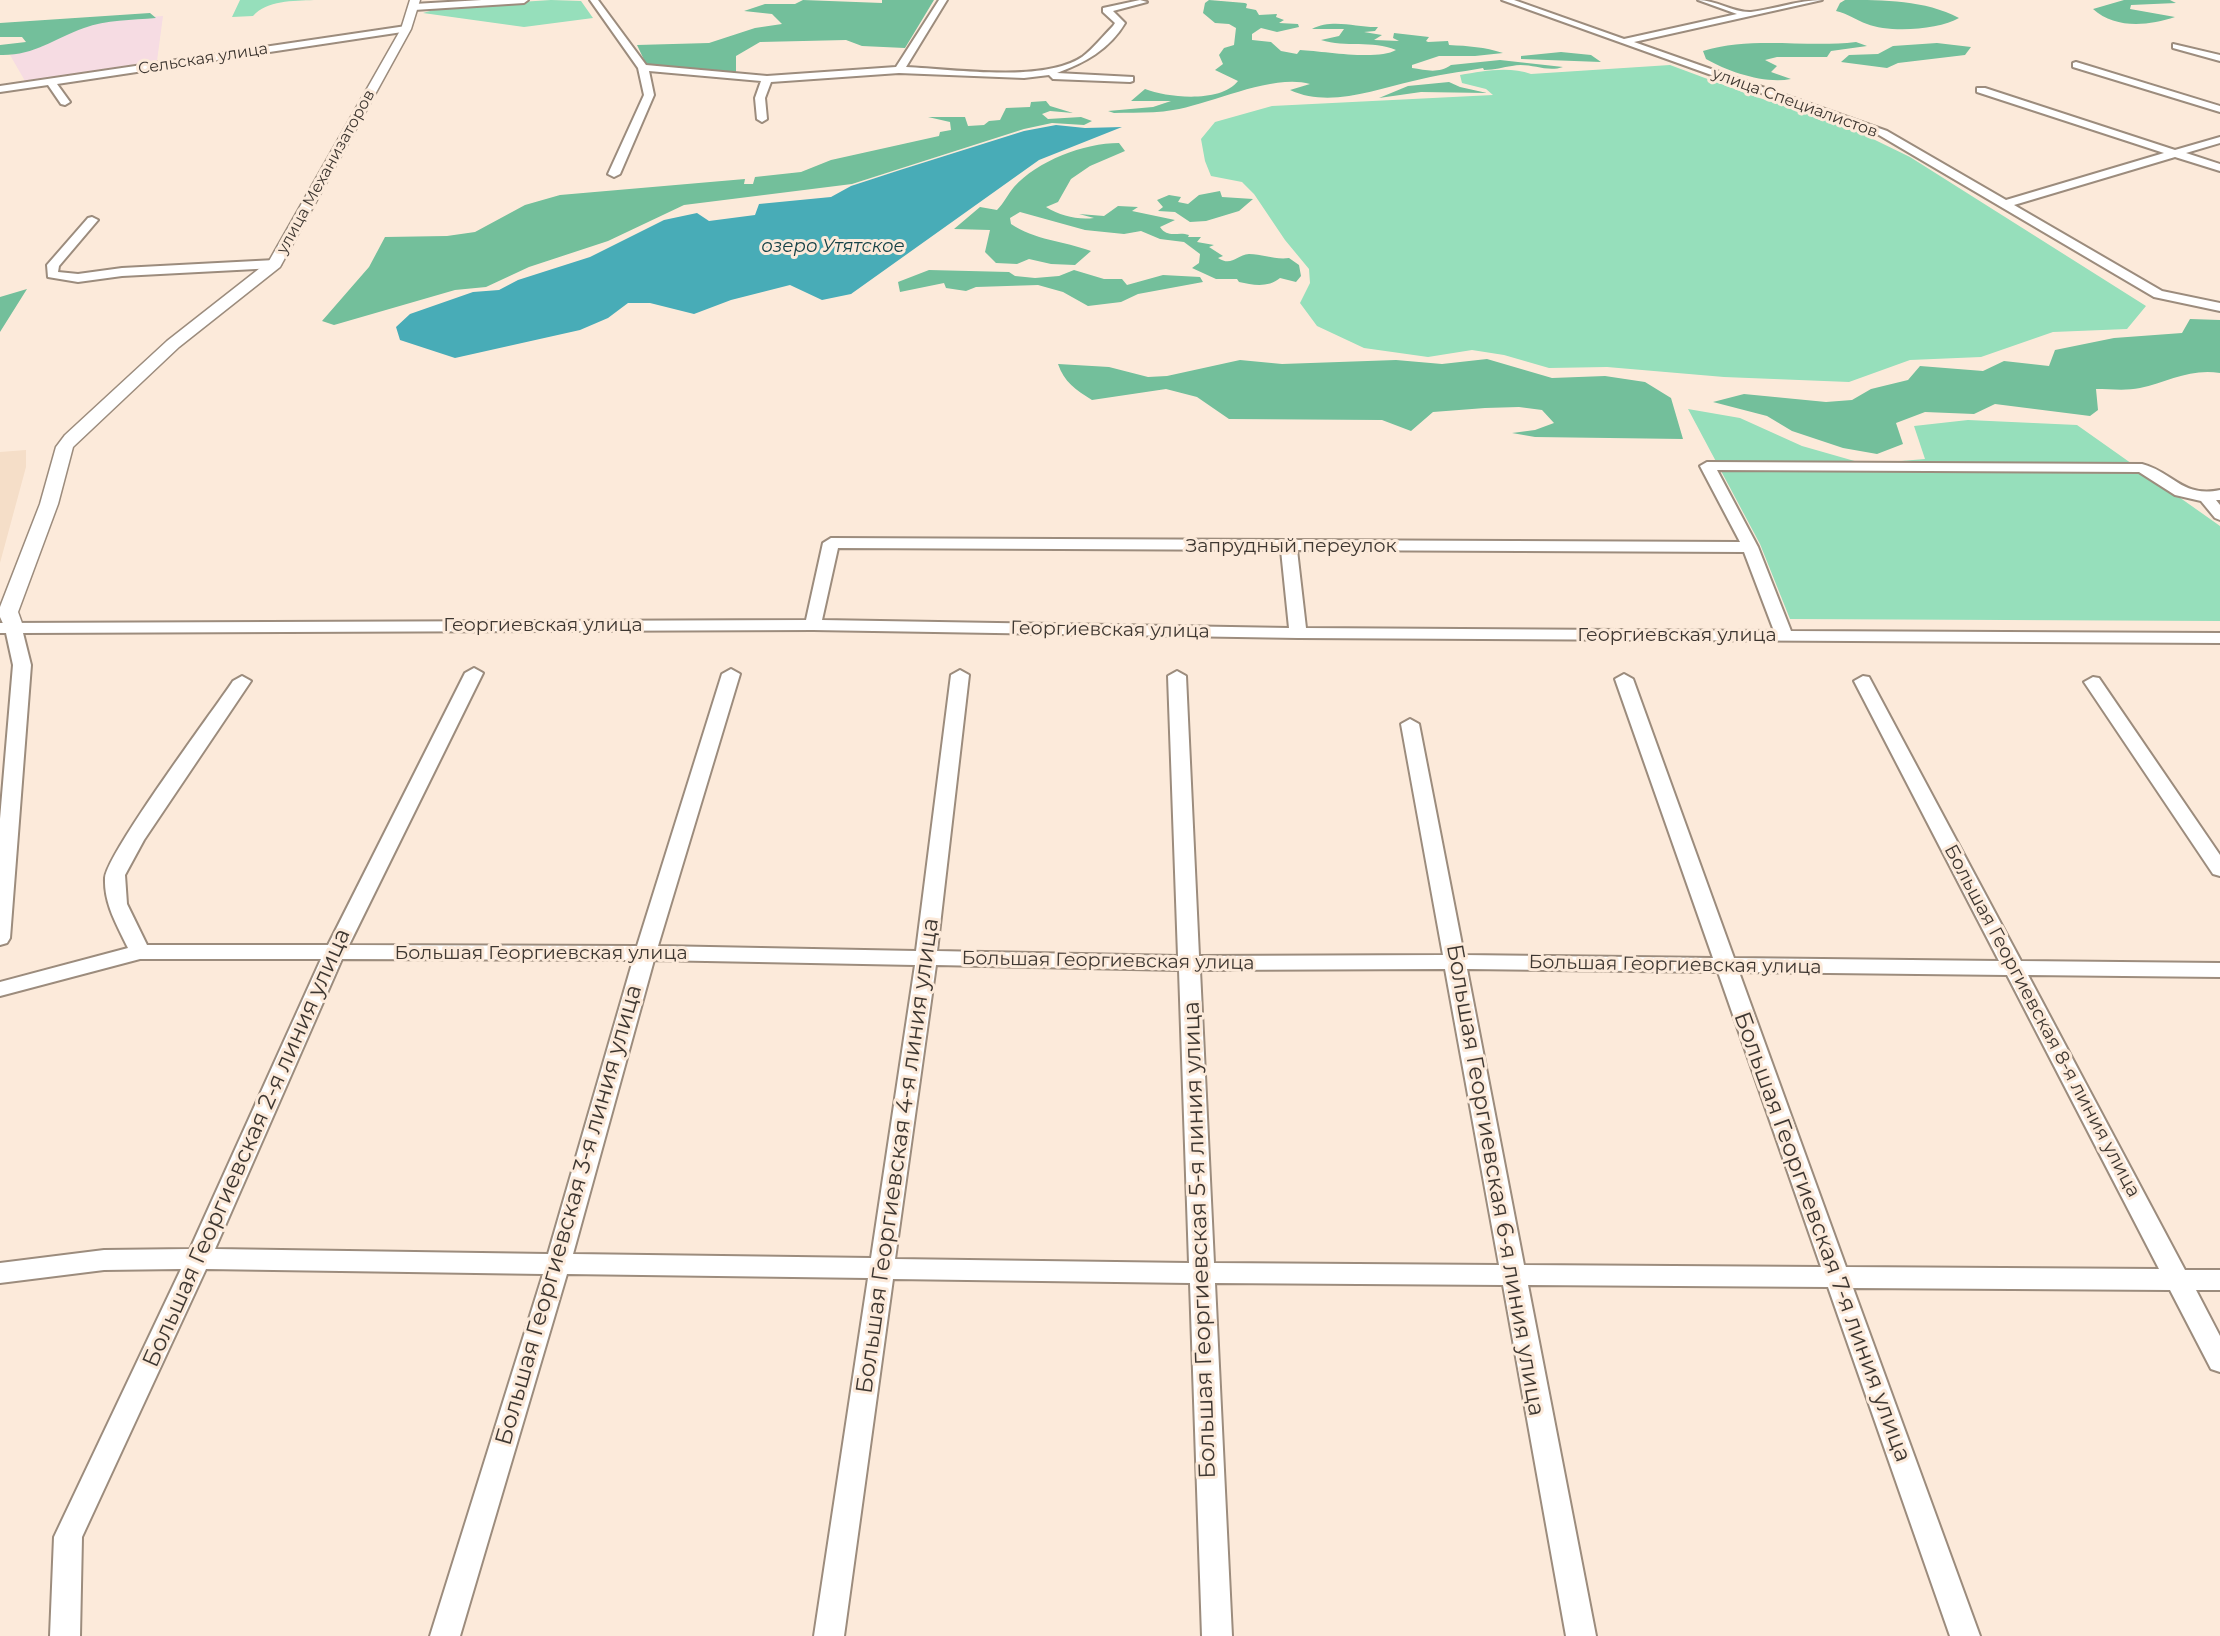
<!DOCTYPE html>
<meta charset="utf-8">
<style>
body{margin:0}
canvas{display:block;background:#fceada}
</style>
<canvas width="2220" height="1636"></canvas>
<script>
const context = document.querySelector('canvas').getContext('2d');
context.lineJoin = 'round';
function paint(path, color) { context.fillStyle = color; context.fill(path, 'evenodd'); }
function strokePath(path, color, width, dash) { context.strokeStyle = color; context.lineWidth = width; context.lineCap = dash ? 'butt' : 'round'; context.setLineDash(dash || []); context.stroke(path); }
function label(font, color, halo, rows, align = 'center') {
  context.font = font + ' Montserrat,sans-serif'; context.lineWidth = 6; context.setLineDash([]); context.textBaseline = 'middle'; context.strokeStyle = halo; context.fillStyle = color; for (const [text, x, y, turn = 0] of rows) {
    context.save(); context.translate(x, y); context.rotate((+turn || 0) * Math.PI / 180); context.textAlign = isNaN(turn) ? turn : align; if (halo) context.strokeText(text, 0, 0); context.fillText(text, 0, 0); context.restore();
  }
}
const built = new Path2D(`
 M26,450V467L0,563V452Z`);
const education = new Path2D(`
 M163,16L157,61L25,81L10,55L39,44L81,21Z`);
const green = new Path2D(`
 M240,0H314C293,1 267,0 253,16L232,17Z
 M551,0L581,1L593,18L524,27L423,13L444,7Z
 M1670,65L1756,97L1836,121L1910,157L2146,306L2127,329L2053,332L1981,357L1910,360L1849,382L1724,377L1607,367L1549,368L1504,355L1472,350L1428,357L1364,348L1317,326L1300,303L1310,283L1309,269L1285,240L1254,194L1242,182L1211,176L1205,161L1201,139L1215,122L1272,106L1493,95L1486,89L1462,83L1460,75C1483,71 1509,66 1531,74Z
 M1688,409L1740,418L1802,446L1865,464L1925,459L1914,426L1968,420L2077,425L2220,526V621L1790,619L1760,544Z`);
const forest = new Path2D(`
 M803,0L882,3V0H934L905,48L862,46L846,40L760,42L736,56V72L646,64L637,45L709,43L755,28L782,24L772,14L744,11L765,4H795Z
 M1209,0L1245,3L1247,4L1246,8L1256,10L1259,15L1277,14L1276,17L1284,20L1279,23L1298,24L1299,27L1277,32L1261,28L1252,34V40L1271,42L1281,51L1297,54L1300,50C1323,51 1377,61 1396,50C1372,40 1346,48 1321,40L1339,36L1344,29H1312C1333,18 1358,28 1378,27L1375,31L1364,32L1382,35L1374,40L1399,41L1393,38L1394,33L1429,37L1426,41L1428,42L1448,41L1449,45C1469,46 1484,47 1503,53L1475,56H1439L1412,65V68C1426,70 1438,74 1451,65L1500,60L1563,67C1546,73 1530,62 1512,66C1503,67 1495,70 1484,70L1483,68C1460,72 1436,75 1413,81C1373,90 1329,108 1290,90L1310,84C1273,73 1211,104 1173,110C1154,114 1133,112 1114,113L1108,111L1153,107L1171,101H1131L1145,89C1168,98 1221,103 1238,81L1215,70L1223,64L1219,55L1224,48L1234,45L1236,28L1229,24L1215,23L1203,13L1205,3Z
 M1845,0C1884,0 1925,0 1959,18C1939,30 1889,33 1867,24C1856,20 1849,14 1836,11L1840,3Z
 M2124,0H2170L2176,3L2131,5L2130,9L2175,17C2148,26 2115,29 2093,9Z
 M150,13L156,18C132,20 106,20 84,28C53,39 34,56 0,55V45L26,42L22,37H0V23Z
 M1856,42L1867,46L1831,51L1827,57H1777L1765,60L1777,66L1771,72L1791,79C1764,84 1729,72 1706,59L1703,51C1752,36 1806,48 1856,42Z
 M1937,43L1971,47L1965,55L1898,63L1887,68L1841,62L1849,55L1878,54L1893,46Z
 M1561,52L1591,55L1601,62L1521,59V56Z
 M1449,82L1460,87L1487,93L1421,92L1379,98L1408,86Z
 M1046,101L1050,106L1073,113L1050,111L1042,114L1048,119L1081,117L1092,121L1084,125L1052,123L1024,129L852,184L684,205L608,241L529,267L486,287L455,290L334,325L322,321L369,267L385,237L447,236L475,232L525,205L560,195L745,179L744,184H753L755,177L801,172L831,160L939,136L940,132L951,130L950,122L928,117H965L968,126L984,125L989,121L1000,120L1006,108L1030,107L1031,102Z
 M1119,143L1125,151L1090,166L1071,179L1058,202L1046,207C1061,216 1077,220 1094,218L1079,214L1104,216L1118,206L1138,207L1132,211L1175,220L1160,227C1168,239 1178,231 1189,235L1188,237H1201L1197,242L1214,245L1209,247L1223,256L1218,258C1232,267 1236,255 1249,254C1263,254 1275,260 1289,258L1299,265L1301,276L1296,282L1280,278C1268,288 1253,285 1239,282L1237,279H1216L1192,268L1199,263L1200,254L1184,242L1160,239L1141,231L1124,234L1085,230L1020,212L1010,218L1011,224C1034,240 1064,241 1091,251L1075,265L1051,264L1029,259L1017,264L996,263L985,252L990,230L954,229L980,207L997,210C1004,203 1008,194 1014,187C1037,161 1084,143 1119,143Z
 M1220,191L1222,197L1253,199L1239,211L1206,221L1190,222L1175,212L1158,211L1163,207L1157,200L1169,195L1181,197L1178,202L1188,204L1199,195Z
 M929,270L1009,272L1015,276L1035,278L1059,276L1074,270L1104,279H1122L1127,285L1163,275L1200,277L1203,282L1138,294L1121,302L1088,306L1063,292L1038,285L976,287L966,291L946,288L944,283L900,292L898,282Z
 M27,289L0,332V297Z
 M2190,319L2220,320V373C2191,368 2167,382 2140,388C2126,391 2110,389 2096,389L2098,410L2090,416L1995,404L1974,414L1925,412L1896,423L1903,444L1877,454L1843,448L1792,431L1767,416L1713,402L1744,394L1826,402L1852,400L1871,389L1908,380L1920,366L1983,371L2004,361L2049,366L2055,350L2114,338L2182,333Z
 M1487,359L1552,378L1605,376L1645,382L1671,398L1683,439L1535,437L1512,433L1535,430L1554,423L1542,410L1519,407L1485,408L1433,412L1411,431L1382,420L1229,419L1197,397L1166,389L1092,400C1076,390 1064,382 1058,364L1109,367L1148,377L1167,376L1240,360L1282,364L1396,360L1442,364Z`);
const water = new Path2D(`
 M1056,125L1085,128L1122,127L1039,160L851,294L822,300L790,285L731,300L694,314L650,303H628L608,318L580,330L455,358L400,340L396,327L410,314L473,292L499,290L518,280L590,257L664,220L697,213L709,221L755,215L759,204L831,197L851,186L900,170L1024,131Z`);
const minor = new Path2D(`
 M482,0H528L524,3L414,10L410,7L414,4Z
 M590,0H598L646,65L767,76L896,67L939,0H947L906,67C952,69 1043,83 1082,57C1093,49 1103,36 1113,26L1115,23L1103,12V8L1140,0L1147,2L1113,11L1125,23C1109,50 1084,63 1057,73L1133,77V81L1130,82L1053,79L1049,75L1024,78L899,73L771,82L765,98L767,119L762,122L757,119L755,98L761,81L649,71L654,95L620,174L614,177L608,174L644,95L638,68Z
 M1502,0H1514L1624,39L1737,14L1698,0C1716,0 1734,13 1751,12C1776,9 1798,0 1822,0L1634,42L1887,131L2006,200L2164,153L1977,92V88H1985L2175,150L2220,137V143L2186,153L2220,164V171L2175,157L2014,205L2162,291L2220,303V311L2154,297L1879,135Z
 M406,26L409,27V31L57,84L70,102L65,105L61,104L48,85L0,92V86Z
 M2173,44L2220,55V61L2173,48Z
 M2076,62L2220,106V112L2073,67V63Z
 M92,217L98,220L59,266L58,272L78,274L122,268L275,260L281,264L275,268L122,276L78,282L48,277L47,265L88,218Z
 M1707,462L2142,464C2173,472 2182,498 2220,490V500H2216L2220,505V520L2215,518L2201,501L2175,495L2139,472L1717,470L1758,547L1791,631L2220,633V643L1298,638L813,630L23,633L31,665L10,938L7,943L0,945V819L13,665L6,633H0V623L806,620L823,543L831,538L1740,542L1700,466ZM838,548L1281,550L1289,628L822,620ZM1297,550L1744,552L1774,631L1306,628Z
 M474,668L483,673L349,945L637,946L722,674L731,669L740,674L658,946L916,951L951,675L960,670L969,675L937,951L1178,956L1168,676L1177,671L1186,676L1199,956L1443,955L1401,724L1410,719L1419,724L1464,955L1713,958L1615,679L1624,674L1633,679L1734,958L1999,961L1854,681L1863,676L1869,677L2021,961L2220,963V977L2028,975L2185,1270H2220V1290H2196L2220,1336V1372L2211,1369L2170,1290L1853,1288L1980,1636H1950L1828,1287L1528,1285L1596,1636H1566L1503,1285L1215,1283L1232,1636H1202L1190,1283L893,1279L844,1636H814L868,1278L567,1274L460,1636H430L543,1274L206,1269L82,1537L80,1636H50L54,1537L181,1269L104,1270L0,1283V1263L104,1250L190,1249L321,959H140L0,996V982L128,948C117,925 104,904 105,878C107,853 213,711 233,681L242,676L251,681L144,840L125,875L127,904L147,945H328L465,673ZM342,959L633,960L548,1254L215,1249ZM654,960L915,965L871,1258L573,1254ZM936,965L1179,970L1189,1263L895,1259ZM1445,969L1499,1265L1214,1263L1200,970ZM1467,969L1718,972L1821,1267L1524,1265ZM1739,972L2007,975L2159,1269L1846,1267Z
 M2093,677L2099,678L2220,855V876L2213,874L2084,682Z`);
const tertiary = new Path2D(`
 M410,0H420L411,29L280,267L179,347L73,447L58,504L18,612L23,626L20,630H6L0,617V607L40,504L56,447L65,435L167,341L269,261L401,29Z`);
const farStreetnames = [
 ["Сельская улица",203,59,-9],
 ["улица Специалистов",1795,103,20],
 ["улица Механизаторов",326,172,-61]
];
const farWaternames = [
 ["озеро Утятское",833,247]
];
const streetNames = [
 ["Запрудный переулок",1291,546],
 ["Георгиевская улица",543,625],
 ["Георгиевская улица",1110,630,1],
 ["Георгиевская улица",1677,635],
 ["Большая Георгиевская улица",541,953],
 ["Большая Георгиевская улица",1108,961,1],
 ["Большая Георгиевская улица",1675,965,1],
 ["Большая Георгиевская 8-я линия улица",2042,1021,62]
];
const nearStreetnames = [
 ["Большая Георгиевская 2-я линия улица",247,1148,-66],
 ["Большая Георгиевская 4-я линия улица",898,1156,-82],
 ["Большая Георгиевская 6-я линия улица",1495,1180,80],
 ["Большая Георгиевская 3-я линия улица",569,1215,-74],
 ["Большая Георгиевская 7-я линия улица",1822,1237,70],
 ["Большая Георгиевская 5-я линия улица",1200,1240,-92]
];
paint(built, '#f5dec8');
paint(education, '#f6dce3');
paint(green, '#96dfbb');
paint(forest, '#73bf9b');
paint(water, '#48acb7');
strokePath(minor, '#9c8c7d', 4);
strokePath(tertiary, '#9c8c7d', 3);
paint(minor, '#fff');
paint(tertiary, '#fff');
label('16px', '#3e3731', '#fceada', farStreetnames);
label('italic 18px', '#154247', '#fceada', farWaternames);
label('19px', '#3e3731', '#fceada', streetNames);
label('23px', '#3e3731', '#fceada', nearStreetnames);
</script>
